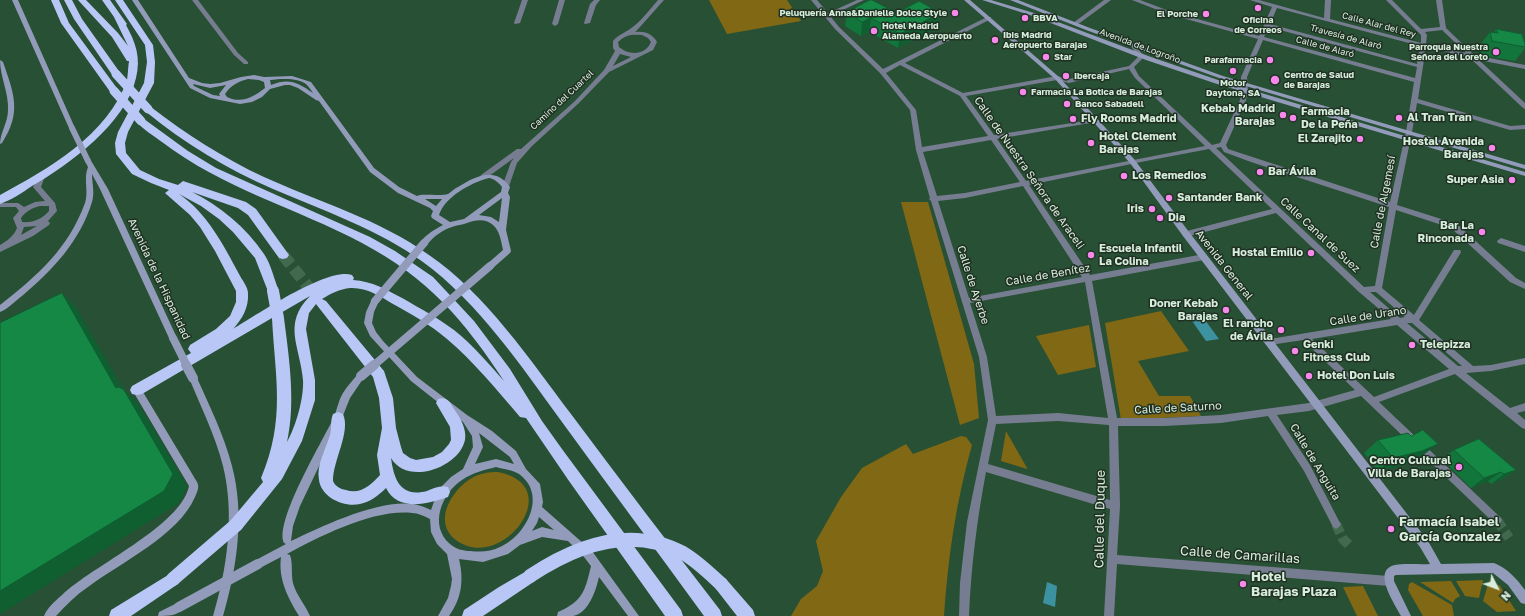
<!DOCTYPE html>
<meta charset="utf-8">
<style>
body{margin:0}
#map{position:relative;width:1525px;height:616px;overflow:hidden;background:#285034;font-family:"Golos Text",sans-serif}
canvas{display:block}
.north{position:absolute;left:1477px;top:568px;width:40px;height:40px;-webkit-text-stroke:3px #203124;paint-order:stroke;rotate:132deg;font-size:11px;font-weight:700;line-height:16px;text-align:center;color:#d8eedc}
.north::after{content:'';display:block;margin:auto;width:14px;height:18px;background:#d8eedc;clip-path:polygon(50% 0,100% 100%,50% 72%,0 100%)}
</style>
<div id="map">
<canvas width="1525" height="616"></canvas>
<div class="north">N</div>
</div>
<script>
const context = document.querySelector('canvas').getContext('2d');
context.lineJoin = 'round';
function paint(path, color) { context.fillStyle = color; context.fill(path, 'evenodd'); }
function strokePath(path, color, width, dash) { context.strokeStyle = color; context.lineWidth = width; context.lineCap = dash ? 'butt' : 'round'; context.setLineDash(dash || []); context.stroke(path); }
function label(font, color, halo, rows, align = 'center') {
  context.font = font + ' "Golos Text",sans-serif'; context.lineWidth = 3; context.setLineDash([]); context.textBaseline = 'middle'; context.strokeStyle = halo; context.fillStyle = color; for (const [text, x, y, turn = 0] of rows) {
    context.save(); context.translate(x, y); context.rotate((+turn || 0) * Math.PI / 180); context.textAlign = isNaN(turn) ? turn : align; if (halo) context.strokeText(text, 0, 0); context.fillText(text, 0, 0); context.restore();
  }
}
const green = new Path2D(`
 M709,0H787L801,21L727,34Z
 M901,202H928L974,364L979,418L960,425Z
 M1161,311L1189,351L1138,361L1159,396H1190L1201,416L1121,420L1105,323Z
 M1089,325L1096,367L1058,375L1036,336Z
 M1006,431L1027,468V469L1001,461Z
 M961,436L966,437L972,445C956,502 948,557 944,616H791L801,599L817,586L823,571L816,541L841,497L862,468L906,444L913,454Z
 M498,472C569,486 501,574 456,540C432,522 452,489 472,478C480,473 489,472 498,472Z
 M1483,580L1479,598L1465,596L1456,581Z
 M1451,581L1460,596L1455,599L1453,603L1420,582Z
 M1489,581L1500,586L1516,611L1497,612L1483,601Z
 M1412,582L1452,605L1454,616H1423L1408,590L1409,584Z
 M1363,586L1378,616H1357L1343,587Z`);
const water = new Path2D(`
 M1202,316L1219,339L1206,341L1190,318Z
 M1047,582L1057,586L1055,607L1043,603Z`);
const streetTunnel = new Path2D(`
 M1497,520L1509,538
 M1336,524L1343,539L1350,546`);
const highwayTunnel = new Path2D(`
 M283,255L317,298`);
const street = new Path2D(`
 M192,0H198L238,53L248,62V64H244L234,55Z
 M522,0H528L520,23L515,24L514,23Z
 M559,0H565L558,24L555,26L552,24Z
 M594,0H600L596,5L590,23L585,24L584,23L590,4Z
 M658,0H664L640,27L635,32C644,31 652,33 657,42L653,50L609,72L579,103L532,146L517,163L508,189H506L502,187L511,162L514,158L485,179H481L480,177L481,175L517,149H521L575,101L604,70L615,51L613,48V41C619,34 627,32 634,26C643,19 650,9 658,0ZM642,35L648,38L651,42C646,55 629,56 619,47L618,42C625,35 632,34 642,35ZM620,54L631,57L613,66Z
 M811,0H817L828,13L857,0H864L830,16L839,27L883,69L987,17H991V19L905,63L963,93L1057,76L1069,79L1129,66L1138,57L1131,46L1132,45H1136L1144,57L1134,67L1139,76L1212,145L1220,143L1240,100L1242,91L1241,77L1258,39L1168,14L1132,0H1140L1172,12L1259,36L1272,7L1250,0H1259L1324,18L1325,0H1331L1330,19L1421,43V35L1386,0H1392L1421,29L1440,27L1436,0H1442L1446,28L1474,55L1525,65V69L1479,60L1525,103V109L1523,108L1470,58L1426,47L1418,99L1510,126L1525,125V129L1510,130L1417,103L1412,132L1397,205L1457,224L1516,278L1525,283V289L1510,282L1451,228L1396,210L1382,288L1414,315L1454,250H1460L1461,252L1460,254L1419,320L1473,366L1491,365L1525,358V364L1491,371L1466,373L1510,408L1525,403V411L1517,413L1525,420V429L1522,428L1455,374L1379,402L1500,517L1502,520L1500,523L1497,525L1494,523L1361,396L1309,411L1277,415L1310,465L1339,521L1341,524L1339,527L1336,529L1333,527L1304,471L1268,416L1221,423L1164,426H1118L1120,506L1117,555L1389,576L1393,577L1394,581L1393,585L1389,586L1117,564L1114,616H1104L1110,509L986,472C977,520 971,567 969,616H959L960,583L967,522L988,420L979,357L931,201L929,199L930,198L916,150L910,110L880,73L835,29ZM1277,8L1420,46L1417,64L1270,24ZM1269,27L1417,67L1415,78L1264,37ZM1442,30L1466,53L1426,44L1427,35L1425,32ZM1263,40L1414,82L1406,132L1390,202L1228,149L1226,145L1246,100L1248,91L1247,77ZM900,65L960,96L988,136L922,147L916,110L886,73ZM1129,69L1135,78L1205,146L1026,181L997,139L1096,122L1098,121V119L994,135L966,96L1057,80L1069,83ZM991,140L1020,182L965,193L937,196L923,152ZM1221,147L1224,152L1251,162L1389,207L1375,286L1364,287L1216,148ZM1209,149L1272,209L1183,232L1182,234L1183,236L1186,237L1276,213L1359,292L1391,319L1270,339L1267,340L1266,342L1267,344L1270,345L1303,340L1355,390L1309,403L1221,415L1164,418H1117L1092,281L1204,260L1208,257L1204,254L1090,275L1029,185L1146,161ZM1023,186L1082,277L969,298L938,201L965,198ZM1085,282L1108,418L1058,413L996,416L987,357L970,303ZM1370,292H1376L1405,317L1400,318ZM1407,323H1412L1462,366H1458ZM1397,325L1449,369L1374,397L1312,339ZM1058,421L1109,425L1110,500L988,464L996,424Z
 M1104,0H1111L1077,25H1073V23Z
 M40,174H44L45,176L41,187L55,203L57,211L48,221L50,223L49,225L33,236L0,252V245C7,241 14,236 17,228L13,218L19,211L16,207H0V203H18L24,207L35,202L45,201L33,187ZM40,206H49V211C42,219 33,223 22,222L21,218C26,211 32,208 40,206ZM37,226L21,235L24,227Z
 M1501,238L1525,246V252L1498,243L1497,241Z`);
const secondary = new Path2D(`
 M12,0H18L75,128L74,129H70L69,128Z
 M132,0H138L189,78L202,83L210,84L220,83L241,77L254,75L264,77L292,76L311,82L374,168L399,187L417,196L420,195C427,194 442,196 448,194C451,192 455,188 458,187C476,176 495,166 510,187L508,193L510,197L506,230L511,251L510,253L493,268H487L486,266L487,264L503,250C501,241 500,231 493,225C485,218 475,220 467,223C462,225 457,225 452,227C442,230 433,237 427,245H421L420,243C426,234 434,230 443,225L432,218L431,216L433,211L430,208L398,193L370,172L319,101L316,100L298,88L290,85H285L270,89L262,97L252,102L240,104L210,98L190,88ZM248,79L259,80L264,82L265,88C254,97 241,104 227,97L225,94C230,86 239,81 248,79ZM270,80C281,79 298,77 307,85C309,87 311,90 313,93C297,82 289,78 271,85ZM193,84L210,88L226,85L219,94L220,96L213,95L194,86ZM489,178C495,179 499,183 502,187L501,192L464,219L450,222L439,215C445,197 470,183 489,178ZM502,198L499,222L491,217L479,215ZM425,199H442L436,206Z
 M964,0H970L1059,77L1134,159L1189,232L1428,541L1441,564L1494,563C1507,568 1517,579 1525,590V604L1521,603L1508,585L1493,573L1396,575L1394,576V581L1411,616H1401C1395,604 1371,570 1395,565C1406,563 1419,565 1430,564L1420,547L1183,236L1130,163L1055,79Z
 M982,0H991L1034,13L1151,57L1218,80L1525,172V176L1214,83L1146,60L1030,15Z
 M1010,0H1018L1090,28L1223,76L1525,165V169L1219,78L1086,30Z
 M0,60L3,62C14,94 22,112 2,143L0,144C0,132 8,123 8,110C9,93 0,77 0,60Z
 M86,159H90L108,189L177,338L176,340H170L169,338L100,189L92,174C92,183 95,193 92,202C80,241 53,270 22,296C15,301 8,309 0,312V305C38,275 68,249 85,203C89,191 83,179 88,167L85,161Z
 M375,298L379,301L374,312L372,323L376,332L383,341L417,377L467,415L492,431L516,451L526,469L540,484L543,502L542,507L592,551L639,616H628L599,577C596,590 589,613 573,616C568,616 562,616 557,616L558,612C583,601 585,591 591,566L584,557L568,541L542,537L520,545L508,554L483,562L459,559C464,580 462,598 449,616H438L448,598L451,586L452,579L447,554L437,544L431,532L430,519C424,516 418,513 412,513C373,509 321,536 287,554L290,555C293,563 291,574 293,583C296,595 305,604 310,616H299C288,598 278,579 281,557L258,569L254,567L253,564L254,561L286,544L284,543C274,522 322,442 333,419C337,411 338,401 343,393C347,386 353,380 358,374L361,372L364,374L365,376L350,398L342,418L300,506L293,526L291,541C322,526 379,499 413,504C419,505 425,507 431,510L436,496L442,486L451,477L463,469L473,447L472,436L463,422L411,381L370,336L364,323L366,312L372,299ZM479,433L510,457L514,464L496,459L475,464L483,447ZM496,467C503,469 513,470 519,474C548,495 526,536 500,547C490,552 481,552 470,551C463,551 456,549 450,544C429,526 441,494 462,480C472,473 484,470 496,467ZM539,517L554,530L542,527L532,531L537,523Z
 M193,374L196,376L197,378C210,407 224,435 232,466C245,515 237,568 223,616H213C227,569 235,515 223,466C215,435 201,407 189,378L190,376Z
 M137,386L140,387L197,482C200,487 197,492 195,497C178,536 121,562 88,587C76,595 66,605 56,616H44C47,608 55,601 62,595C92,566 181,526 189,486L134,393L133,390L134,387Z
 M179,602L183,603L184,607C180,616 167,616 158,616L159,612Z`);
const highway = new Path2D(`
 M51,0H59L69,23L119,91L117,93H111L61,23Z
 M64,0H72L82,19L121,74L119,76H113L74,19Z
 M78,0H86L118,33L128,46L114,17L102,0H110L127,24L126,25C136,43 141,58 136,78C126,123 70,164 32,186C22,193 11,200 0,204V195C48,169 108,135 127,80C128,74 128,67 129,61H127L112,37Z
 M115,0H123L153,45L155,62L154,83L128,132L125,143L126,153L140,170L159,179L178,185L183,181L246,202L256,209L289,255L287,258L283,259L279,258L248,215L238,208L192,192C220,206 246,227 264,254C271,264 274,279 279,291L277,294L273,295L269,294L255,258L233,232L219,219L201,206L179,194C207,213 223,244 239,274C242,280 248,287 248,293C249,308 242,319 233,329C257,315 327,267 352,275L354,278L353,280C372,281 387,290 404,299C421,309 438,318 454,330C473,345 488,363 504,381C464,320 428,278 362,243C296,208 222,188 162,142C154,136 142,129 136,121L138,119H144L188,151L216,168L370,237L395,251L433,277L474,321L510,369L542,421L562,449L681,610L683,616H665L569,481L526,418L520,417C497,390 474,362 447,339C431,325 411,314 393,304C380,296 366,287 350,288C340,289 330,294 322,299L326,301L384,371L393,398L396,428L401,447L403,453L410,458L416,460L433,457L442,452L449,444L451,440L450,427L436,403L438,399C447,396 450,402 454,409C460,417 467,429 465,440C459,468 407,486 391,458C394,479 400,498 427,491C434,488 441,485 448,487L450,492L448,497C428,504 398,512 386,488C378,496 370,502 360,504C344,508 321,497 319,480C316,465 326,449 330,435C332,428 330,421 333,414L338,412L343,414C351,432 333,460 333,481C335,486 340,489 346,490C360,495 371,485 380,475L377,455L382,428L379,398L373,377L316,304L309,313L306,329L315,380V400L302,441L282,479L241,530L236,532L231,530L229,525L231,520L263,482L261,478C286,419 275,378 272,318L142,394L137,395L132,394L130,390L132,386L191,353L188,349L190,345L216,329L230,316L236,302V291L215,251L200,227L190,215L165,193L169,190L151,183L132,174L116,154L115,143L118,132L144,83L147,62L145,45ZM310,296C282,324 300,346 303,380C304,398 296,426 287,442C296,402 289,358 284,318L282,315L279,314Z
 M148,106L151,107C186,134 223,158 264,177C319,202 379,219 429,255C485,293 531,361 571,414C620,480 670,545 720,610L722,616H704C657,551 609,487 562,422C522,367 478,302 423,262C378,229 324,211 273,189C227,169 184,143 145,111L143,109L145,107Z
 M530,569L535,571L538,576L535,581L483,616H462L464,610L499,587Z
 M173,572L178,574L181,579L178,584L131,616H109L111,610Z
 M721,576L726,579L753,610L755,616H737L716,589L713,584L716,579Z`);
const secondaryBridgeFar2 = new Path2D(`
 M72,128L88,161`);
const secondaryBridgeFar1 = new Path2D(`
 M375,301L424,243
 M173,338L187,366
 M373,366L490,266`);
const secondaryBridge = new Path2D(`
 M186,365L193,378
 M361,376L374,365
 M179,607L258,564`);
const highwayBridgeFar2 = new Path2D(`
 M116,74L148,109
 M114,91L141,121`);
const highwayBridgeFar1 = new Path2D(`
 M273,291L278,318`);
const highwayBridge = new Path2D(`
 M530,576C575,546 631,525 683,553C697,561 709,573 721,584
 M173,579L236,525`);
const wall = new Path2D(`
 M847,12L897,13L938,27L898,48L869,32L861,36L845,26Z
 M1496,29L1525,44V48L1515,61L1481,55L1479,46L1490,32L1494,33Z
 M1378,440L1422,456L1406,464L1378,471L1364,453Z
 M1454,450L1516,470L1502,479L1491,484L1488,481L1471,488L1442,459Z`);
const shadedWall = new Path2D(`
 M940,13L938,27L898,48L900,34Z
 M871,18L869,32L861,36L862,22Z
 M62,293L76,307L130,401L116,388Z
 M124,390L138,403L187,486L179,503L0,614V591Z
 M1438,444L1422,456L1406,464L1378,471L1393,458Z
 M1516,470L1502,479L1491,484L1504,474Z
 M1501,472L1488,481L1471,488L1484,478Z`);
const building = new Path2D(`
 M870,0H872L897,13L919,1L940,13L900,34L871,18L862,22L847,12Z
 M1496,29L1522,34L1525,44V47L1492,41L1490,32L1498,33Z
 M62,293L116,388L119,387L124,390L173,474L164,491L0,591V323Z
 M1423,430L1438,444L1422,451L1393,458L1378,440L1408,433L1411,436Z
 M1479,439L1516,470L1504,474L1501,472L1484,478L1454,450Z`);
const markers = [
 [1258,8,4,"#f888eb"],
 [955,13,4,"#f888eb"],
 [1206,14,4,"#f888eb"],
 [1025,18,4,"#f888eb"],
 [874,31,4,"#f888eb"],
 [995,40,4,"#f888eb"],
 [1496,52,4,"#f888eb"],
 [1046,57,4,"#f888eb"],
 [1270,60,4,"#f888eb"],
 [1233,71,4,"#f888eb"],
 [1066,76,4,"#f888eb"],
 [1275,80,5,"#f888eb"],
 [1023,92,4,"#f888eb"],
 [1067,104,4,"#f888eb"],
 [1283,115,4,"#f888eb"],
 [1293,118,4,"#f888eb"],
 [1399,118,4,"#f888eb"],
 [1073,119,4,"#f888eb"],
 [1360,139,4,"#f888eb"],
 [1091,143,4,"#f888eb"],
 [1492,148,4,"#f888eb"],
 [1260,172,4,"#f888eb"],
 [1124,176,4,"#f888eb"],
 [1512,180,4,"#f888eb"],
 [1169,198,4,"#f888eb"],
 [1152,209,4,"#f888eb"],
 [1160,218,4,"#f888eb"],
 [1482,232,4,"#f888eb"],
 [1311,253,4,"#f888eb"],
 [1091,255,4,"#f888eb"],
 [1226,310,4,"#f888eb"],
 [1281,330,4,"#f888eb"],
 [1412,345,4,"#f888eb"],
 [1295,351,4,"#f888eb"],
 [1309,376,4,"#f888eb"],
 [1459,467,4,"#f888eb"],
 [1391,529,4,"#f888eb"],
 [1243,584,4,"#f888eb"]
];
const farPoinames = [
 ["Peluquería Anna&Danielle Dolce Style",947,13,"right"],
 ["El Porche",1198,14,"right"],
 ["BBVA",1033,18],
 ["Oficina",1258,20,"center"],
 ["de Correos",1258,30,"center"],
 ["Hotel Madrid",882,26],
 ["Alameda Aeropuerto",882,36],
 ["Ibis Madrid",1003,35],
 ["Aeropuerto Barajas",1003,45],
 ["Parroquia Nuestra",1488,47,"right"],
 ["Señora del Loreto",1488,57,"right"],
 ["Star",1054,57],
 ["Parafarmacia",1262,60,"right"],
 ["Centro de Salud",1284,75],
 ["de Barajas",1284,85],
 ["Ibercaja",1074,76],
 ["Motor",1233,83,"center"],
 ["Daytona, SA",1233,93,"center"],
 ["Farmacia La Botica de Barajas",1031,92],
 ["Banco Sabadell",1075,104]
];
const farStreetnames = [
 ["Calle Alar del Rey",1379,25,15],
 ["Travesía de Alaró",1346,37,15],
 ["Avenida de Logroño",1140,46,20],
 ["Calle de Alaró",1325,47,15],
 ["Camino del Cuartel",562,100,-43]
];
const poiNames = [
 ["Kebab Madrid",1275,109,"right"],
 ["Barajas",1275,122,"right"],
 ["Farmacia",1301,112],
 ["De la Peña",1301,125],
 ["Al Tran Tran",1407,118],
 ["Fly Rooms Madrid",1081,119],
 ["Hotel Clement",1099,137],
 ["Barajas",1099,150],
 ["El Zarajito",1352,139,"right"],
 ["Hostal Avenida",1484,142,"right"],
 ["Barajas",1484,155,"right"],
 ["Bar Ávila",1268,172],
 ["Los Remedios",1132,176],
 ["Super Asia",1504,180,"right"],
 ["Santander Bank",1177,198],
 ["Iris",1144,209,"right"],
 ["Dia",1168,218],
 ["Bar La",1474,226,"right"],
 ["Rinconada",1474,239,"right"],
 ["Escuela Infantil",1099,249],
 ["La Colina",1099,262],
 ["Hostal Emilio",1303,253,"right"],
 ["Doner Kebab",1218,304,"right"],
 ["Barajas",1218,317,"right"],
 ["El rancho",1273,324,"right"],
 ["de Ávila",1273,337,"right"],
 ["Genki",1303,345],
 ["Fitness Club",1303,358],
 ["Telepizza",1420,345],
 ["Hotel Don Luis",1317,376],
 ["Centro Cultural",1451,461,"right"],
 ["Villa de Barajas",1451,474,"right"]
];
const streetNames = [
 ["Calle de Nuestra Señora de Araceli",1029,173,55],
 ["Calle de Algemesí",1383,202,-79],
 ["Calle Canal de Suez",1320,235,43],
 ["Avenida General",1224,265,52],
 ["Calle de Benítez",1048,275,-10],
 ["Avenida de la Hispanidad",159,279,65],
 ["Calle de Ayerbe",973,285,72],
 ["Calle de Urano",1368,316,-9],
 ["Calle de Saturno",1178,408,-3],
 ["Calle de Anguita",1315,462,59]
];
const nearStreetnames = [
 ["Calle del Duque",1100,519,-89],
 ["Calle de Camarillas",1240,555,4]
];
const nearPoinames = [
 ["Farmacía Isabel",1399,522],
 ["García Gonzalez",1399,537],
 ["Hotel",1251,577],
 ["Barajas Plaza",1251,592]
];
paint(green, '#806814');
paint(water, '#3d92a2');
strokePath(streetTunnel, '#42684d', 10, [10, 4.5]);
strokePath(highwayTunnel, '#42684d', 12, [12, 5.5]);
paint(street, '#777d90');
paint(secondary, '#929bb9');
paint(highway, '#b8c7f5');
strokePath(secondaryBridgeFar2, '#929bb9', 6);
strokePath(secondaryBridgeFar1, '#929bb9', 8);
strokePath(secondaryBridge, '#929bb9', 10);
strokePath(highwayBridgeFar2, '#b8c7f5', 9);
strokePath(highwayBridgeFar1, '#b8c7f5', 12);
strokePath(highwayBridge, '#b8c7f5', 14);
paint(wall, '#12753c');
paint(shadedWall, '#0f5f31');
paint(building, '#158846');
strokePath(building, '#0f5f31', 1);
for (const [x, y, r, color] of markers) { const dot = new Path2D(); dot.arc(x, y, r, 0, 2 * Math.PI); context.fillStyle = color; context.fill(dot); strokePath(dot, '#203124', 1.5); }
label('bold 9px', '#d8eedc', '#203124', farPoinames, 'left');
label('9px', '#d8eedc', '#203124', farStreetnames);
label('bold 11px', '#d8eedc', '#203124', poiNames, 'left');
label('11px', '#d8eedc', '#203124', streetNames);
label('13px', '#d8eedc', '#203124', nearStreetnames);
label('bold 13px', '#d8eedc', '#203124', nearPoinames, 'left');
</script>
